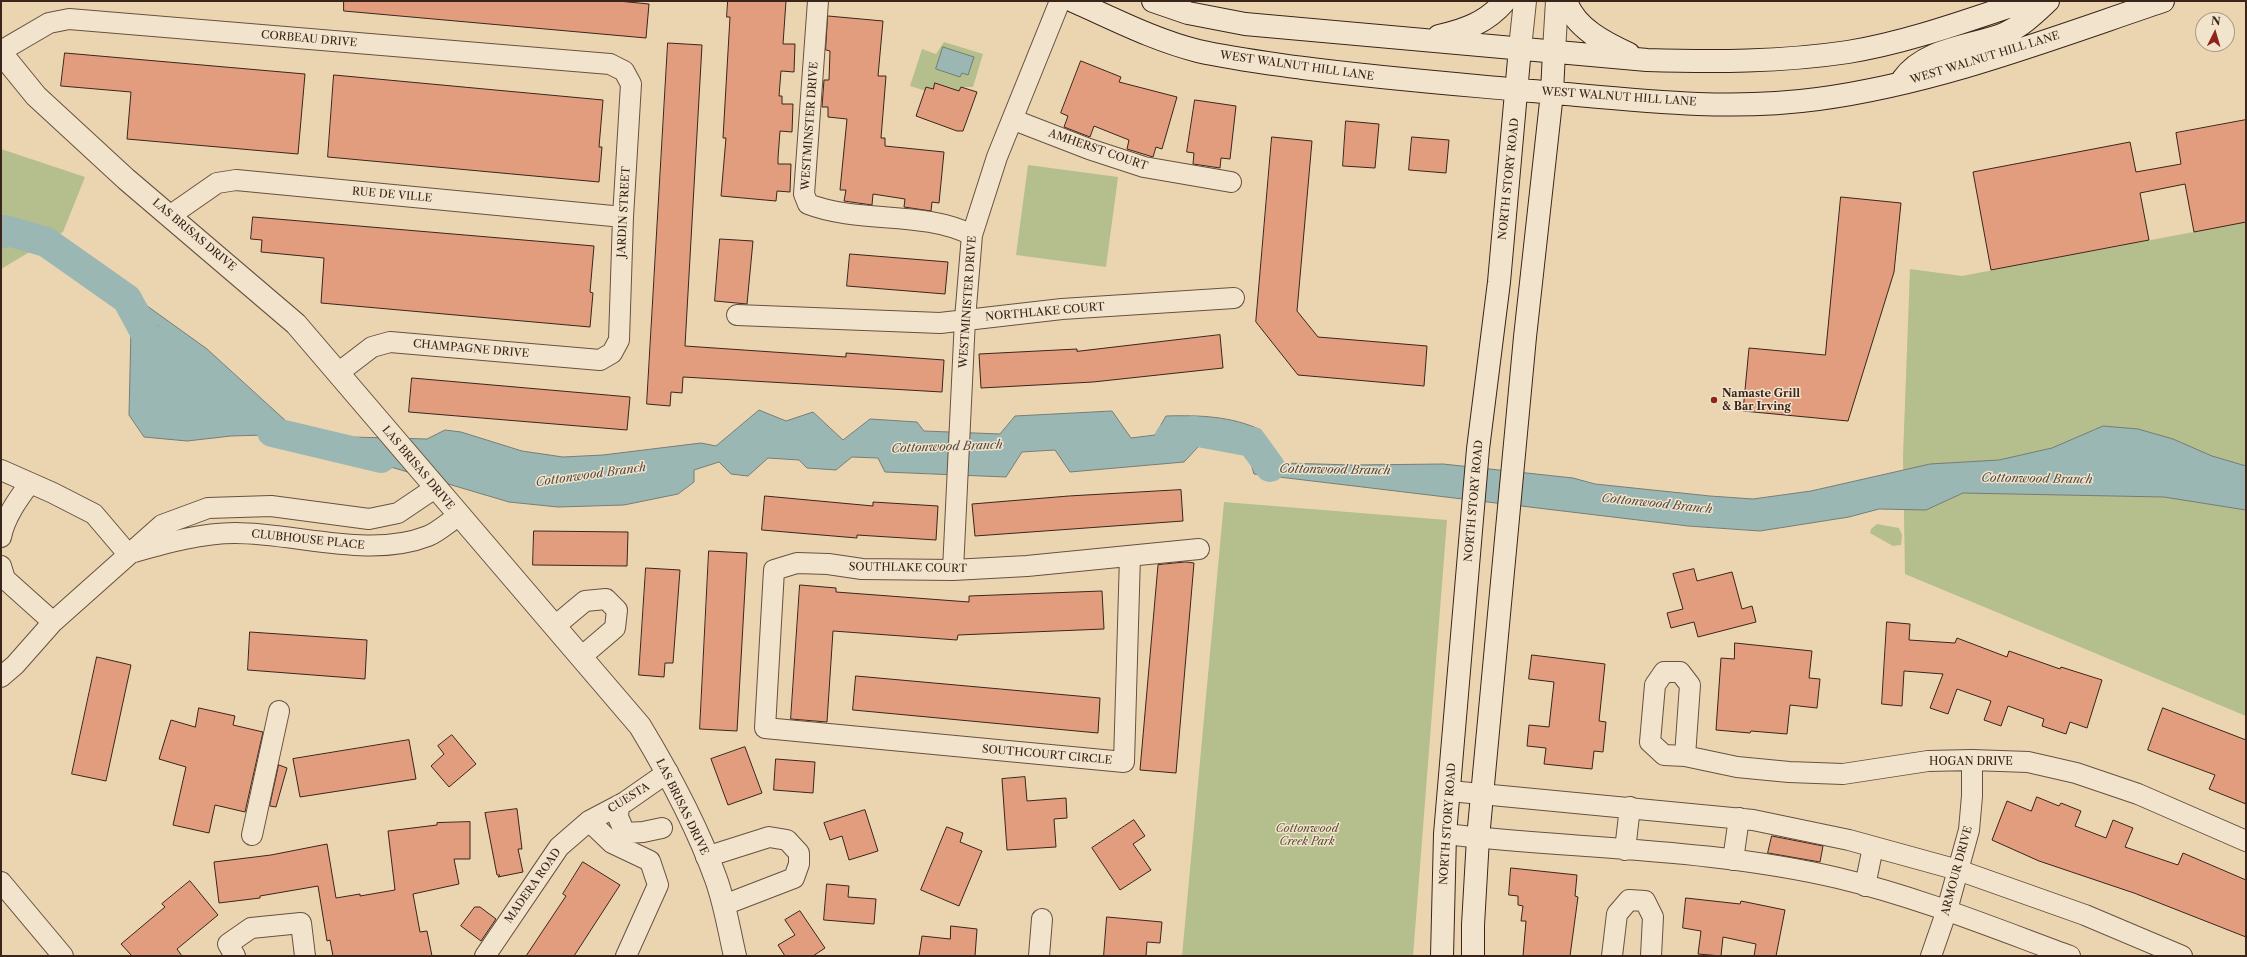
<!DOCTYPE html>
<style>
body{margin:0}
#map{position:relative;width:2247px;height:957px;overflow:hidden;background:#ebd5b0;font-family:"Libre Caslon Text",serif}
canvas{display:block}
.frame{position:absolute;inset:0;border:2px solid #3b251b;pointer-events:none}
.north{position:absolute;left:2195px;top:12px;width:40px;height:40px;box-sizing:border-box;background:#f2e4cc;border:1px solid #a99885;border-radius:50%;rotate:5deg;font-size:11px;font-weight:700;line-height:16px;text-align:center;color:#3b251b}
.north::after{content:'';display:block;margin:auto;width:14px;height:18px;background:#8f2418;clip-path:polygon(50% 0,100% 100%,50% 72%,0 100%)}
</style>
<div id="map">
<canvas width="2247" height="957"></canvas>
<div class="frame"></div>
<div class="north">N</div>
</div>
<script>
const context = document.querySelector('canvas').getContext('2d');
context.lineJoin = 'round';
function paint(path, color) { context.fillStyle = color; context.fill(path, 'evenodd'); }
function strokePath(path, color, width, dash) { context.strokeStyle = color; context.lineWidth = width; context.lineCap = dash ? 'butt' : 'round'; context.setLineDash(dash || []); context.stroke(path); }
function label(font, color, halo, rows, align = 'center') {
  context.font = font + ' "Libre Caslon Text",serif'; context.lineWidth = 3; context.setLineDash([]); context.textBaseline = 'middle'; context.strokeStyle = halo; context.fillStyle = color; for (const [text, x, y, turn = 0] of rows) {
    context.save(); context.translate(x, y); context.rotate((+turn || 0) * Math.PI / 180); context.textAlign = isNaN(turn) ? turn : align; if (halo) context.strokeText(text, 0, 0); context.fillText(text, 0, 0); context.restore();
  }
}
const green = new Path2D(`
 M944,42L983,54L973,87H961L957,97L951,88L936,83L933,89L927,87L926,91L910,86L922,49L936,54Z
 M1,149L85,177L63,232L1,269Z
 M1028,165L1118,177L1106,267L1016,255Z
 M2246,222V716L1905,574L1903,456L1910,269L1962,276Z
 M1224,502L1447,520L1413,956H1182Z
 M1877,524L1899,528L1902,535L1901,545L1893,546L1870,533L1871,529Z`);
const water = new Path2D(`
 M943,47L974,57L968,75L962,73L960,77L936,69Z
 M93,267L207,349L287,422L351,437L427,439L445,430L461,432L522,451L563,457L603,455L701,443L716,446L759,410L786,421L813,412L843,440L870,419L917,422L924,431L1000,434L1015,416L1112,411L1131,438L1155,435L1166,416C1199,415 1231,416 1261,430L1260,447L1269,458L1284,463L1352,465L1443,464L1573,478L1595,484L1710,496L1753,499L1811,491L1930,464L1999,460L2052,448L2103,426L2138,429L2173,439L2212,456L2246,466V510L2164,497L1963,493L1926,510L1879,509L1849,517L1760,531L1688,526L1254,474L1246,447L1235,428L1212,432L1184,462L1070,472L1055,450L1022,452L1006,477L885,472L878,458L852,457L836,470L807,468L799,460L768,458L748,476L731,474L719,462L694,470V482L678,494L624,505L558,507L509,502L374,462L330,444L266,435L231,436L187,441L144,437L129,415L131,329L159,326L84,283Z`);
const river = new Path2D(`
 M1,234L5,230L46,242L127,299L162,364
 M272,432L381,458
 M1170,437L1193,431L1252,442L1270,467`);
const building = new Path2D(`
 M344,1H618L649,4L646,38L344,11Z
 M728,1H786L783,44H795L794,72L781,71L779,96H782V104H793L792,132L780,131L778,158V164H791L790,192L777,191L776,201L721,196L726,138H723L730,17H727Z
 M828,16L883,21L878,76H886L881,138H885V146L944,152L939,203L932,202L931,211L904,207L905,199L873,194L872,205L844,201L846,190H840L847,119L828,117V107H822L824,80H829L830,51L826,50Z
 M668,43L702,45L685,346L846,357V353L944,360L942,392L683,377L682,393L671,392L670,406L647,404Z
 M65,53L305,74L298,154L127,139L131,92L61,86Z
 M1081,61L1121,77L1119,82L1177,97L1162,149L1156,147L1153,157L1127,149L1129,140L1094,126L1090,137L1064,127L1068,116L1061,113Z
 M334,75L603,100L599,147H602L599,182L328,157Z
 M935,83L959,91L961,87L977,92L963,131H957L916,116L926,87L933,89Z
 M1195,100L1236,106L1230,159L1221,158L1220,168L1193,164L1194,153L1187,152Z
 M2246,120V222L2194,232L2185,184L2140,193L2149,240L1991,270L1973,172L2130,142L2136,172L2181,164L2176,133Z
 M1346,121L1379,124L1375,168L1343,166Z
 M1272,137L1312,141L1297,311L1318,337L1427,346L1424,386L1298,375L1256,322Z
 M1412,137L1449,140L1446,173L1409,170Z
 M1841,197L1901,203L1894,272L1848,421L1743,411L1749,348L1825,355Z
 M253,217L594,246L590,292L593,293L590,327L321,303L324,258L261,252L262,240L251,239Z
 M720,239L753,241L747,304L715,301Z
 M850,254L948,262L945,294L847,286Z
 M1220,335L1223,368L1093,382L981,388L979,354L1077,349V351Z
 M412,378L630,397L627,430L409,412Z
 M1181,490L1183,521L975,536L972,504L1069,496Z
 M765,496L873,506V502L938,506L936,540L857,535V538L762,530Z
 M534,531L628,532L627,566L533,565Z
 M709,551L747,553L737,731L700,729Z
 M1186,562L1194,563L1176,773L1140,770L1158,565Z
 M646,568L680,570L673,663H665L664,677L639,675Z
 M1694,569L1697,581L1732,572L1742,609L1752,606L1756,622L1698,637L1694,622L1671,628L1667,613L1683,609L1673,574Z
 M800,585L836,588V592L969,602V596L1102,591L1104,629L958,635L957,640L833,631L827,722L791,719Z
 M1887,622L1910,624L1909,640L1955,643L1957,638L2007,657L2009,651L2060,669L2061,667L2102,680L2087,728L2070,722L2066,734L2042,726L2044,719L2008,706L2001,726L1984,720L1991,701L1957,689L1948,714L1930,708L1943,674L1904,671L1902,706L1882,704Z
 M250,632L367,640L365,679L248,670Z
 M1735,643L1812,651L1809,678L1820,679L1817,708L1790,705L1787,734L1751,731L1750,733L1716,730L1721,658L1734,659Z
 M1532,655L1605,664L1599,721L1606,722L1603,752L1594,751L1592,769L1544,764L1546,748L1527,746L1529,725L1549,727L1554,682L1529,679Z
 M97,657L131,665L106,781L72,774Z
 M856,676L1100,698L1098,733L853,710Z
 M199,708L235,716L233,725L263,732L245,812L215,805L209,833L173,825L186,767L159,759L171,720L195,727Z
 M2163,708L2246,740V804L2209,789L2215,775L2148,750Z
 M452,735L476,764L449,787L431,766L444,754L438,746Z
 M409,740L416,779L300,797L293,759Z
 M745,747L762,793L728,805L711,759Z
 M776,759L815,762L813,793L774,790Z
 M279,765L287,768L276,807L270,806Z
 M1025,777L1027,801L1066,798L1067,818L1054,819L1056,847L1007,850L1002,779Z
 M2037,797L2059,806L2061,803L2081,811L2075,826L2106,838L2113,820L2133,828L2125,847L2178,865L2183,853L2246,880V937L2134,893L2039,861L1992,840L2007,801L2031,811Z
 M517,809L522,849H518L523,872L498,877L500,875H497L485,813Z
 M865,810L878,851L849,860L842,836L830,840L824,823Z
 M1134,820L1145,836L1133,844L1151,870L1120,890L1092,848Z
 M470,822V859H454L459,884L413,894L420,932L427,931L432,956H333L330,940L327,941L318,886L260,896V898L219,903L214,862L271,855L327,844L336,898L360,894V896L395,890L388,831L437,825V823Z
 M947,827L963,833L960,842L982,851L959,906L921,890Z
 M1772,836L1823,846L1820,862L1768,853Z
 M583,862L620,885L574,956H526L566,896L563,894Z
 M1511,868L1577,875L1575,896L1578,897L1570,956H1523L1526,921H1521L1523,906L1518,905V896L1509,895Z
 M190,881L218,915L177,949L182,956H132L121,944L165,907L162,904Z
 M827,884L849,886L848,897L876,899L874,924L824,920Z
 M1686,898L1740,904L1741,901L1785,910L1776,956H1754L1756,944L1723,937L1721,956L1698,954L1701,931L1683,928Z
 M475,907H480L496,919L481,941L461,926Z
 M800,911L825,948L813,956H785L778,945L795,935L785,920Z
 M1107,917L1162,922L1160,943L1147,942L1146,956H1104Z
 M951,926L977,929L975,956H919L922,936L950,939Z`);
const minor = new Path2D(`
 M818,1L804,194L808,204C860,224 922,210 972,235
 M1,51L49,23L69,19L610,64L624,71L631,84L623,217L619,340L612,353L600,360L390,342L372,347L338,373
 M1014,120L1089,149L1144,167L1231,182
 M171,215L217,183L236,180L623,217
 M737,315L940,323L1062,309L1234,298
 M1,470L53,493L94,514L128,554
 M1,537C5,517 18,499 30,483
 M134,552C166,543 201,533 235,533C296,533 370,559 428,536C438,532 449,522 458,516
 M1130,556L1124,762L765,728L774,570L797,563L828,564L862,569L953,570L1027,566L1199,549
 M1,566L5,579L53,622
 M953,570L965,319L972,235L997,157L1060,1
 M555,626L585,601L606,599L617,610L615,628L581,657
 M1,677L15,665L53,622L162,525L208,508L271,506L369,519L398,513L435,488
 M1685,756L1690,685L1680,672H1664L1655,685L1650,742L1664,755L1685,756L1737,767L1789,772L1843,774L1928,761L1972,760L2028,762L2076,773L2138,794L2246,841
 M1450,791L1753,820L1849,840L1958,870L2085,915L2182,956
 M619,805L618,817L625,833L643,832L662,828
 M589,821L612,843L650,861L658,885L626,956
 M1445,834C1576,849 1710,848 1838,878C1918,897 1994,928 2070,956
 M252,835L279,711
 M1625,850L1630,807
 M706,857L769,837L787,840L799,853V864L794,878L724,905
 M1733,860L1739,818
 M1,882L63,956
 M1865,886L1873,847
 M235,956L228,944L251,928L301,923L305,956
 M485,956L559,847L589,821L625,802L668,772
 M1039,956L1042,919
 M1612,956L1617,914L1629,900L1645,901L1653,917L1651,956
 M1931,956L1947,910L1969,830L1972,796V760`);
const tertiary = new Path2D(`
 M1520,48L1525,1
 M1554,51L1557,1
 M1,53L36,96L126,179L296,324L640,726C669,774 697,826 716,879C725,904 729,930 735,956`);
const secondary = new Path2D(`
 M1073,1C1114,19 1154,40 1198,51C1233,59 1268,63 1303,68C1379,78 1456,84 1532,91C1627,99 1724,112 1818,99C1937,83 2050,39 2163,1
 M1153,1L1188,13L1245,24L1647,60C1714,62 1781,62 1848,52C1909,42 1968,20 2026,1
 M1566,1C1575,28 1605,43 1629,54
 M1439,36C1466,30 1487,22 1505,1
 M1903,83V79C1925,48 1971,47 2004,34C2022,26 2034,14 2048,1
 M1442,956L1445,834L1478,449L1499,282L1520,48
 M1473,956V925L1478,838L1525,337L1552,93L1554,51`);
const markers = [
 [1714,400,4,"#8f2418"]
];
const streetNames = [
 ["CORBEAU DRIVE",309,39,5],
 ["WEST WALNUT HILL LANE",1985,58,-17],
 ["WEST WALNUT HILL LANE",1297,66,8],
 ["WEST WALNUT HILL LANE",1619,97,4],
 ["WESTMINSTER DRIVE",810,126,-86],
 ["AMHERST COURT",1098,150,19],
 ["NORTH STORY ROAD",1509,179,-84],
 ["RUE DE VILLE",392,195,5],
 ["JARDIN STREET",624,212,-87],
 ["LAS BRISAS DRIVE",194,235,40],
 ["WESTMINISTER DRIVE",968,302,-86],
 ["NORTHLAKE COURT",1045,312,-5],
 ["CHAMPAGNE DRIVE",471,349,5],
 ["LAS BRISAS DRIVE",418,468,50],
 ["NORTH STORY ROAD",1474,501,-85],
 ["CLUBHOUSE PLACE",308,540,6],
 ["SOUTHLAKE COURT",908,568,1],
 ["SOUTHCOURT CIRCLE",1047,755,5],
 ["HOGAN DRIVE",1971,762],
 ["CUESTA",629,798,-32],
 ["LAS BRISAS DRIVE",682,807,64],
 ["NORTH STORY ROAD",1448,824,-86],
 ["ARMOUR DRIVE",1957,871,-75],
 ["MADERA ROAD",533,886,-55]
];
const poiNames = [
 ["Namaste Grill",1722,394],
 ["& Bar Irving",1722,407]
];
const parkNames = [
 ["Cottonwood",1307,829],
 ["Creek Park",1307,842]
];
const waterNames = [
 ["Cottonwood Branch",947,447,-2],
 ["Cottonwood Branch",1335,470,1],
 ["Cottonwood Branch",591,475,-8],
 ["Cottonwood Branch",2037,479,1],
 ["Cottonwood Branch",1657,504,6]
];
paint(green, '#b5be8d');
paint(water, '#9bb7b4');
strokePath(water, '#757d77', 1);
strokePath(river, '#9bb7b4', 30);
paint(building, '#e29d7f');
strokePath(building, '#3b251b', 1);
strokePath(minor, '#675140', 22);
strokePath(tertiary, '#675140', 24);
strokePath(secondary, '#3b251b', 24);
strokePath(minor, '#f2e4cc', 20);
strokePath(tertiary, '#f2e4cc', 22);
strokePath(secondary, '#f2e4cc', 22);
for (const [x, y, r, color] of markers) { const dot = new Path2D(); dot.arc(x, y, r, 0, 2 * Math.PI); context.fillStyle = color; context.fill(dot); strokePath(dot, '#f2e4cc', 1.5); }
label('11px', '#3b251b', '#f2e4cc', streetNames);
label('bold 11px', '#3b251b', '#f2e4cc', poiNames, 'left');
label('italic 11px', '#5a4b38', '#f2e4cc', parkNames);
label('italic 12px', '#534a41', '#f2e4cc', waterNames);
</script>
